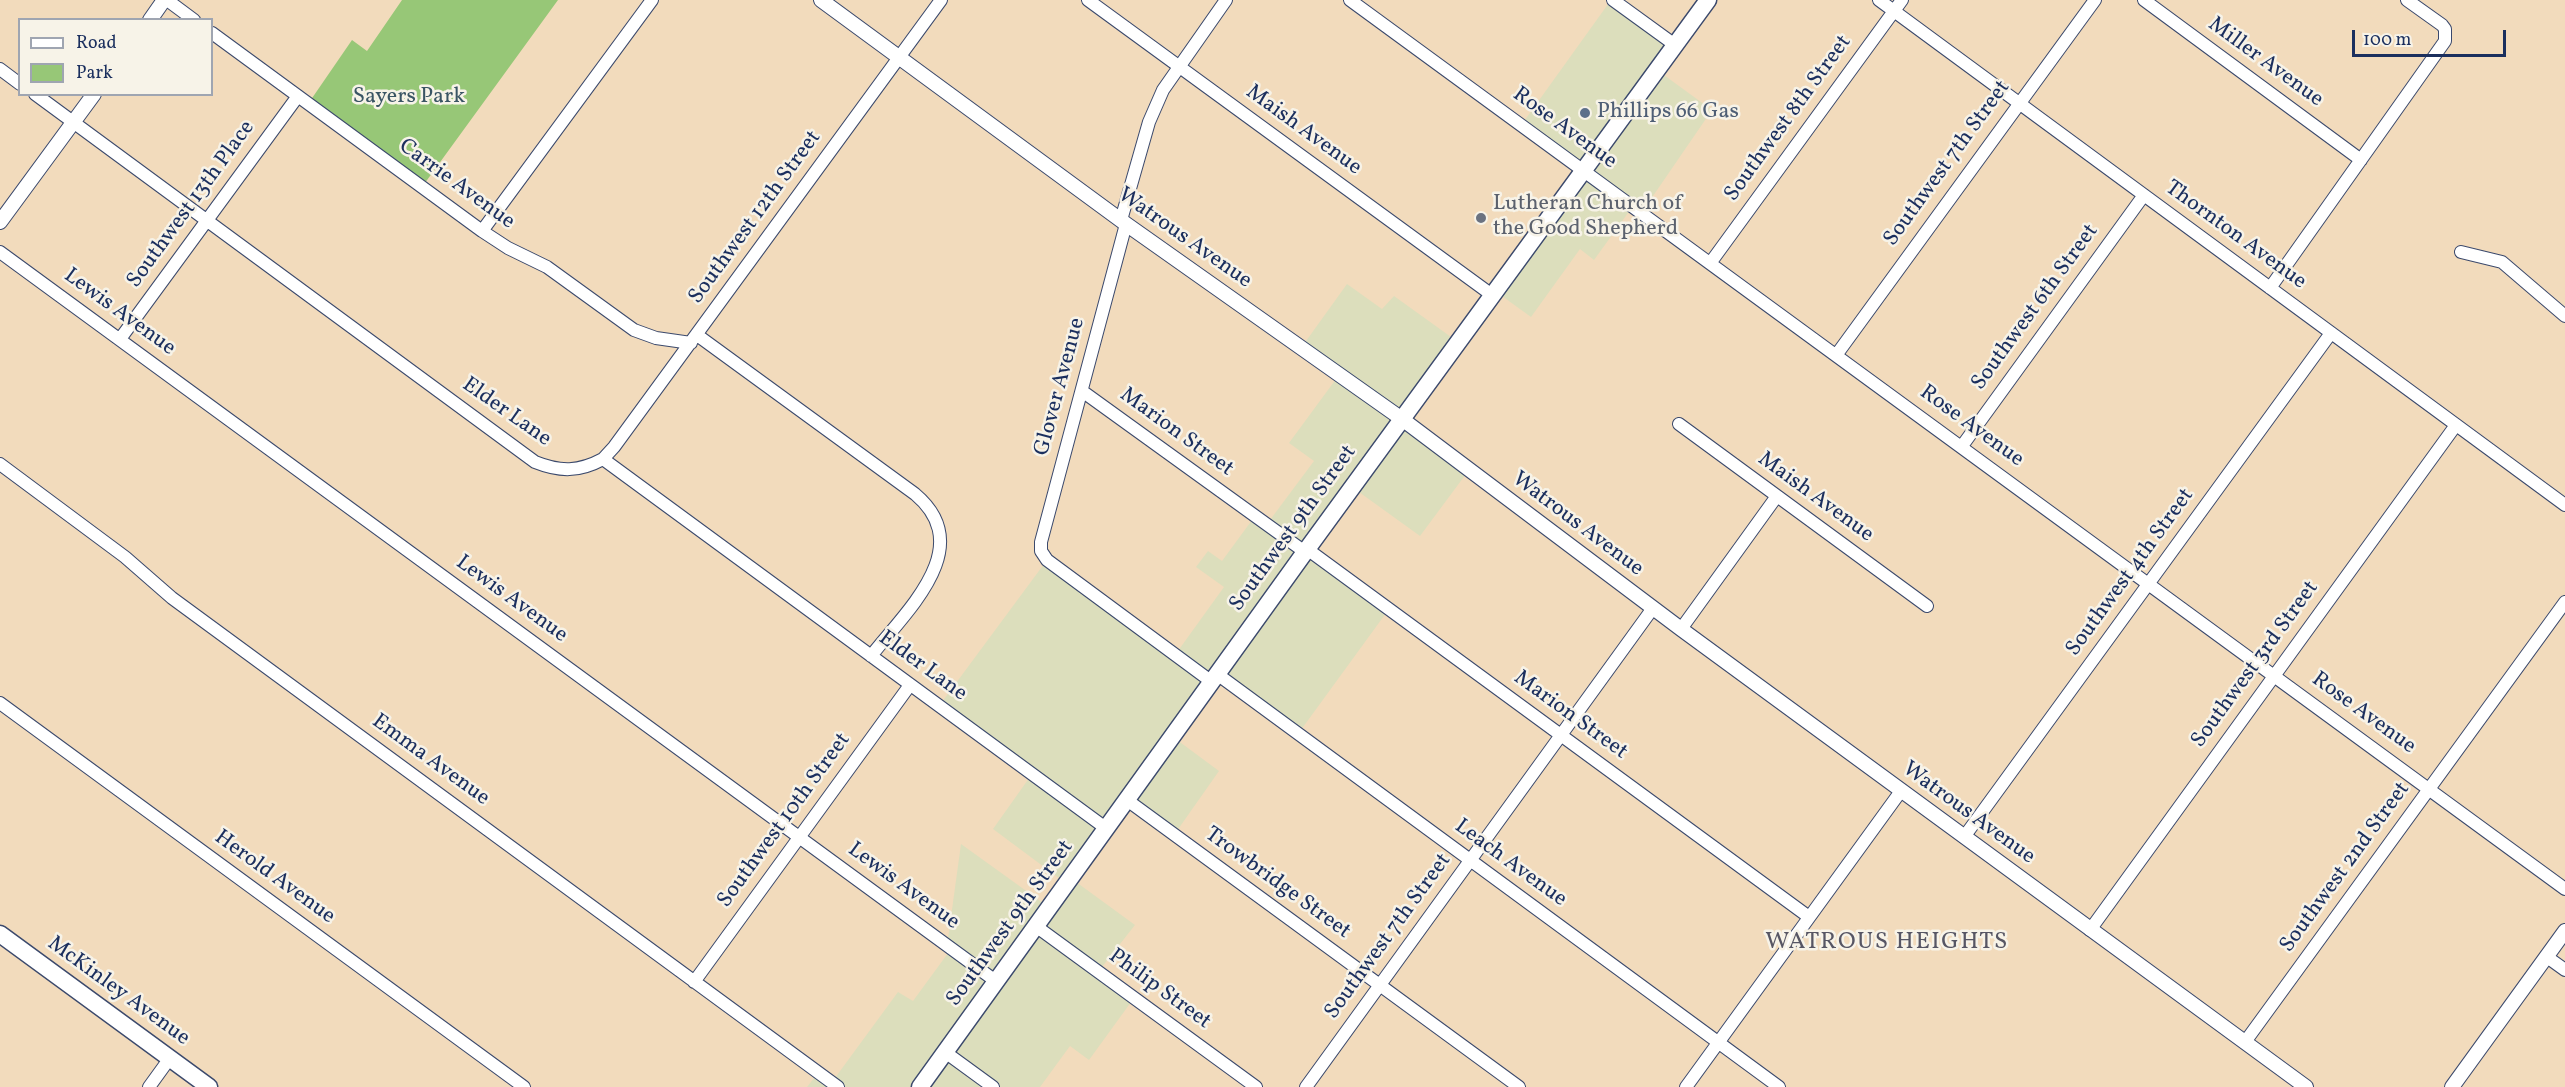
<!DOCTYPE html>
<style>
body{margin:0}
#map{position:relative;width:2565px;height:1087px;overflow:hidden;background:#f2dbbc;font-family:Vollkorn,serif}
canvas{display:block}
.legend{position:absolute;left:18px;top:18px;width:195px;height:78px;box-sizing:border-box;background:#f7f3e8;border:2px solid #9fa5b1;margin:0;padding:8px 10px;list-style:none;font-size:18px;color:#1b2f5e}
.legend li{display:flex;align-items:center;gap:12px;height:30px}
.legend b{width:30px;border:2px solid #9fa5b1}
.scale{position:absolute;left:2352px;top:30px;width:154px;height:27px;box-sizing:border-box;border:3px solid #1b2f5e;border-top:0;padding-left:8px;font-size:18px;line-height:21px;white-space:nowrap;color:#1b2f5e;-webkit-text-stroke:4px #f7f3e8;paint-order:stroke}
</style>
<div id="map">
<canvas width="2565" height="1087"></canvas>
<ul class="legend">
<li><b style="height:8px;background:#fff"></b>Road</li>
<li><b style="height:16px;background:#97c777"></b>Park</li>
</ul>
<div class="scale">100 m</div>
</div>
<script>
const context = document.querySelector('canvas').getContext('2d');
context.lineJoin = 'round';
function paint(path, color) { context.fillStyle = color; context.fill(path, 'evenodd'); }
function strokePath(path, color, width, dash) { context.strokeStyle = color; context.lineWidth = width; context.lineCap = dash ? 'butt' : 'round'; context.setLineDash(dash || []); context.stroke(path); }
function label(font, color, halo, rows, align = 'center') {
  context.font = font + ' Vollkorn,serif'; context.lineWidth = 5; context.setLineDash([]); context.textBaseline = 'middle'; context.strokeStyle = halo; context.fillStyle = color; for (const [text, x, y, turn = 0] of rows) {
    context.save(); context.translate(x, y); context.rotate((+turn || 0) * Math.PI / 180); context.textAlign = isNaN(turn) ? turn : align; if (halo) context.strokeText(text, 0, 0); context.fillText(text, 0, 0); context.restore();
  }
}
const built = new Path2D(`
 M1611,0L1675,45L1657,70L1712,110L1642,212L1633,206L1594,260L1580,249L1531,317L1495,291L1584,170L1522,124Z
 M1347,284L1382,309L1394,296L1458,342L1402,419L1469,470L1420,536L1352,487L1307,549L1389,609L1298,734L1217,674L1173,737L1219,771L1174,835L1128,801L1072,879L1135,925L1098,972L1134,998L1089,1060L1070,1046L1040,1087H807L818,1073L832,1082L898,992L913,1001L951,949L947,946L961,844L1050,908L1067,884L993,829L1032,774L939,706L1047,560L1175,655L1224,587L1196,567L1208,551L1222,561L1255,516L1267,524L1314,461L1289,443L1339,375L1301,348Z`);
const green = new Path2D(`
 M402,0H558L422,187L308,104L352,40L367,51Z`);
const minor = new Path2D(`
 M167,0L194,20
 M1088,0L1492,295
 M1350,0L2565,889
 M1613,0L1675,45
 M1879,0L2565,505
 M2144,0L2361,160
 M212,33L482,231L508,248L547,267L634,330L656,338L691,343
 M0,69L20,84
 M35,94L535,462C560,472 579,472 603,459L1107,829
 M1121,220L1149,122L1163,90L1226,0
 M1126,224L1041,542V551L1047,560L1212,682
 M482,231L652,0
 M0,252L997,982
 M2461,252L2502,262L2565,316
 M1711,262L1902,0
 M2270,288L2445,41V29L2442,25L2407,0
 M697,335L915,494C978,547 907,610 871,656
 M120,339L298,96
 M1837,354L2095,0
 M1082,391L1305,552
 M1679,424L1927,606
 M1962,446L2144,195
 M603,459L614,447L941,0
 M0,464L125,557L172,598L838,1087
 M1307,549L1809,917
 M1681,629L1777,496
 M1217,674L1779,1087
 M0,703L524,1087
 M1127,800L1519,1087
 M1964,837L2331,333
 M1037,927L1256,1087
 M2090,930L2456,425
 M2547,957L2565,970
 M694,982L910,685
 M2245,1042L2565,602
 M945,1052L993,1087
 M149,1087L170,1058
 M1306,1087L1653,608
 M1686,1087L1901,791`);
const tertiary = new Path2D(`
 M821,0L1126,224L1402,419L1681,629L2306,1087
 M150,20L164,0
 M0,222L94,94
 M2452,1087L2565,931`);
const secondary = new Path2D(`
 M0,934L209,1087
 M920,1087L1305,552L1708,0`);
const markers = [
 [1585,113,6,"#5c6f8a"],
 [1481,218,6,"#6b7280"]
];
const streetNames = [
 ["Miller Avenue",2265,63,36],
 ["Southwest 8th Street",1789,119,-54],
 ["Rose Avenue",1564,129,36],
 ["Maish Avenue",1303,131,36],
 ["Southwest 7th Street",1948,164,-54],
 ["Carrie Avenue",456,185,36],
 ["Southwest 13th Place",192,205,-54],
 ["Southwest 12th Street",756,218,-54],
 ["Thornton Avenue",2235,236,36],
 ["Watrous Avenue",1184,239,35],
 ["Southwest 6th Street",2036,308,-54],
 ["Lewis Avenue",119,313,36],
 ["Glover Avenue",1061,387,-75],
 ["Elder Lane",506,413,35],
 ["Rose Avenue",1971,427,36],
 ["Marion Street",1176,433,36],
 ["Maish Avenue",1815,498,36],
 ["Watrous Avenue",1577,525,37],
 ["Southwest 9th Street",1294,529,-54],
 ["Southwest 4th Street",2131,573,-54],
 ["Lewis Avenue",511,600,36],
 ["Southwest 3rd Street",2256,665,-54],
 ["Elder Lane",922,667,36],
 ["Rose Avenue",2363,714,36],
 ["Marion Street",1570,716,36],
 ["Emma Avenue",430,761,36],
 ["Watrous Avenue",1968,814,36],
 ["Southwest 10th Street",785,821,-54],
 ["Leach Avenue",1510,864,36],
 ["Southwest 2nd Street",2346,868,-54],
 ["Herold Avenue",274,878,36],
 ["Trowbridge Street",1277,884,36],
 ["Lewis Avenue",903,887,36],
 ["Southwest 9th Street",1011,924,-54],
 ["Southwest 7th Street",1389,937,-54],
 ["Philip Street",1159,990,36],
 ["McKinley Avenue",118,992,36]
];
const parkNames = [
 ["Sayers Park",409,98]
];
const serviceNames = [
 ["Phillips 66 Gas",1597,113]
];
const worshipNames = [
 ["Lutheran Church of",1493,205],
 ["the Good Shepherd",1493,230]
];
const neighbourhoodNames = [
 ["WATROUS HEIGHTS",1887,944]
];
paint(built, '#dcdebc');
paint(green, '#97c777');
strokePath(minor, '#3b496c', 14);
strokePath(tertiary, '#3b496c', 16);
strokePath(secondary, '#3b496c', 19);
strokePath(minor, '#fff', 12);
strokePath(tertiary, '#fff', 14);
strokePath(secondary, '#fff', 16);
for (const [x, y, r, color] of markers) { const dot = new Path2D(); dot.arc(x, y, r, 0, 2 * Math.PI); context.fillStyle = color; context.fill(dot); strokePath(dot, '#f7f3e8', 2); }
label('22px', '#1b2f5e', '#f7f3e8', streetNames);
label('22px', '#3a5564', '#f7f3e8', parkNames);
label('22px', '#4e5e75', '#f7f3e8', serviceNames, 'left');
label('22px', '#5b616d', '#f7f3e8', worshipNames, 'left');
context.letterSpacing = '1.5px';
label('24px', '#575664', '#f7f3e8', neighbourhoodNames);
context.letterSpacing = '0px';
</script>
